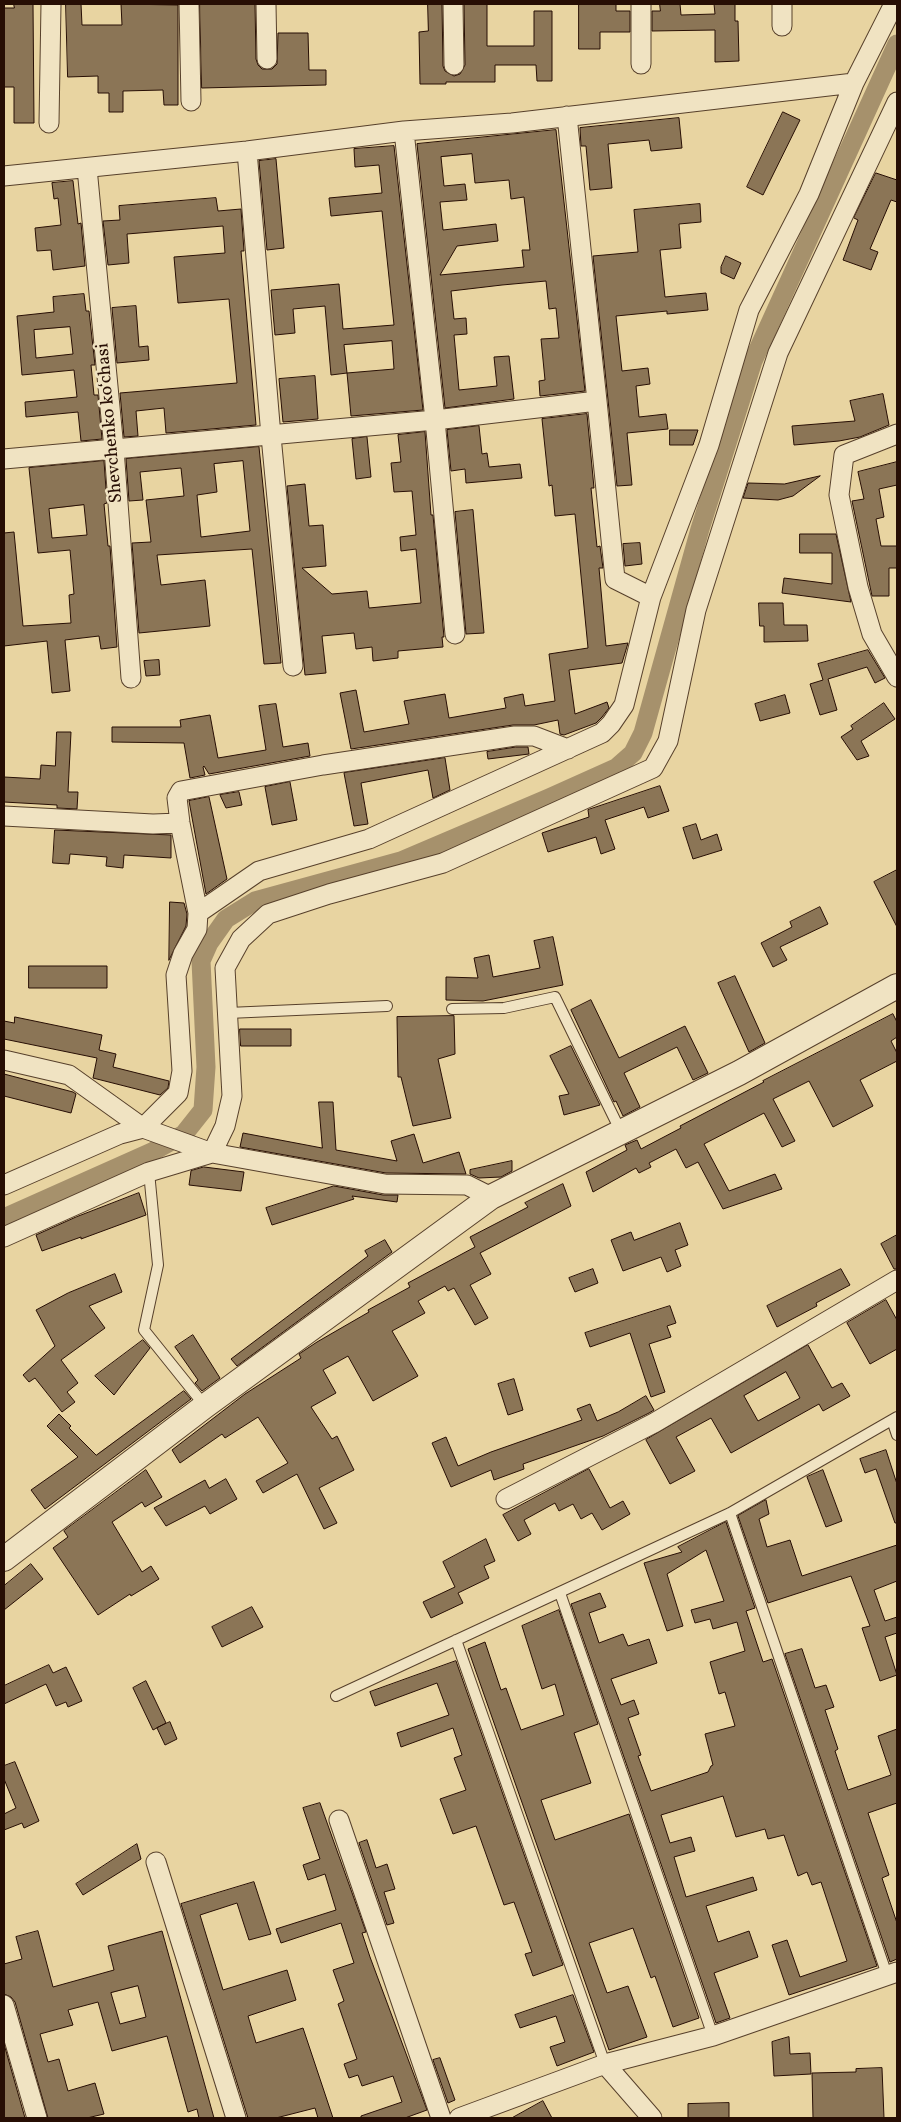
<!DOCTYPE html>
<meta charset="utf-8">
<style>
body{margin:0}
#map{position:relative;width:901px;height:2122px;overflow:hidden;background:#e8d4a1;font-family:Vollkorn,serif}
canvas{display:block}
.frame{position:absolute;inset:0;border:5px solid #270e04;pointer-events:none}
</style>
<div id="map">
<canvas width="901" height="2122"></canvas>
<div class="frame"></div>
</div>
<script>
const context = document.querySelector('canvas').getContext('2d');
context.lineJoin = 'round';
function strokePath(path, color, width, dash) { context.strokeStyle = color; context.lineWidth = width; context.lineCap = dash ? 'butt' : 'round'; context.setLineDash(dash || []); context.stroke(path); }
function paint(path, color) { context.fillStyle = color; context.fill(path, 'evenodd'); }
function label(font, color, halo, rows, align = 'center') {
  context.font = font + ' Vollkorn,serif'; context.lineWidth = 5; context.setLineDash([]); context.textBaseline = 'middle'; context.strokeStyle = halo; context.fillStyle = color; for (const [text, x, y, turn = 0] of rows) {
    context.save(); context.translate(x, y); context.rotate((+turn || 0) * Math.PI / 180); context.textAlign = isNaN(turn) ? turn : align; if (halo) context.strokeText(text, 0, 0); context.fillText(text, 0, 0); context.restore();
  }
}
const canal = new Path2D(`
 M4,1218L152,1152L184,1134L203,1110L206,1067L201,961L209,943L226,919L255,901L401,861L549,798L616,768L633,753L643,733L700,529L753,361L897,44`);
const building = new Path2D(`
 M14,4H33L34,123H14V87H4V8H14Z
 M66,4H81L82,25H122L121,4L178,5V105H164L163,90L123,91V112H109V93H98V76L68,77Z
 M200,4H255L256,59L258,65L262,69H272L277,64L278,33H308L309,70H326V85L202,88Z
 M428,4H442L443,66L445,71L454,76L460,74L465,65L464,4H487V46H534V11H552V81H537L536,65H495V82H446V84H420L419,32L428,31Z
 M579,4H616V11H630V32H600V49H579Z
 M660,4H680L681,15L715,14L714,4H735V21H738L739,61L715,62V30L652,31V11H660Z
 M783,112L800,120L763,195L747,187Z
 M679,118L682,148L651,151L649,140L608,144L612,188L590,190L586,146H581L580,128Z
 M556,130L585,391L540,396L539,381L545,380L541,339L559,338L556,308L549,309L546,281L502,285L451,291L454,319L466,318L467,334L454,335L459,390L497,386L494,357L509,356L514,399L445,408L417,144ZM472,154L475,183L509,180L511,199L524,197L530,250H522L524,267L440,275L457,246L498,241L496,224L443,230L440,202L467,200L465,184L444,186L441,157Z
 M394,146L423,410L351,416L347,373L331,375L325,306L293,309L295,333L275,335L271,290L339,284L343,329L394,325L382,211L331,216L329,198L382,193L379,165L355,167L354,149ZM392,341L394,369L347,373L344,345Z
 M276,159L284,248L267,250L259,161Z
 M876,173L897,180V202L891,200L870,249L878,252L871,270L843,260L858,220L854,218Z
 M73,181L78,224L81,223L85,266L53,270L51,250L37,251L35,228L61,225L58,198L54,199L52,183Z
 M216,198L218,211L241,209L244,251H241L256,425L166,433L164,408L136,411L138,436L124,437L120,393L237,383L229,299L178,303L174,257L225,253L223,226L127,234L129,263L108,265L103,221L120,220L119,206Z
 M700,204L701,222L679,224L681,248L660,250L665,297L706,293L708,310L667,314V311L616,316L622,371L648,368L650,384L636,386L639,417L666,414L668,429L627,433L632,485L617,486L593,256L638,252L634,210Z
 M726,256L741,263L734,279L721,273V267Z
 M84,294L86,311H89L95,365H91L94,395H98L102,439L81,441L78,412L26,417L25,402L77,397L74,370L22,375L17,316L54,312L53,297ZM70,327L73,354L36,358L34,330Z
 M136,306L139,347L148,346L149,360L117,363L112,308Z
 M315,376L318,419L283,422L279,379Z
 M883,394L889,425L860,437L839,441L794,445L792,426L855,421L850,401Z
 M587,414L594,488H591L597,547L600,546L603,568H599L606,646L628,643L622,663L569,670L575,714L607,702L609,708L602,717L596,723L564,735L560,734L558,720L534,725H513L351,749L340,693L356,690L364,732L409,724L404,701L445,694L449,718L506,708L504,698L523,694L525,706L555,701L549,654L588,648L575,514L555,516L552,485L549,486L542,419Z
 M479,426L482,454L487,453L489,467L520,464L522,478L466,483L465,469L451,471L447,430Z
 M670,430H698L693,445H670Z
 M425,432L431,515H433L444,637H442L443,647L398,651V658L373,661L372,647L356,649L354,633L322,636L326,673L305,675L287,486L305,484L309,526L323,525L326,566L302,568L332,594L367,591L369,608L421,603L416,549L401,551L400,537L416,535L412,491L394,492L391,463L401,462L398,435Z
 M367,437L371,477L356,479L352,439Z
 M259,447L281,663L264,664L252,549L157,555L161,585L205,580L210,626L139,633L132,543L151,542L146,500L184,496L181,468L140,472L143,500L129,501L126,459ZM243,461L250,531L201,537L197,495L217,492L214,464Z
 M104,461L107,503L104,504L108,546H110L117,647L101,649L99,636L65,640L70,691L52,693L47,641L4,646V533L14,532L23,626L71,623L69,595L74,594L70,550L38,553L29,468ZM84,505L87,535L52,538L49,509Z
 M897,462V485L879,489L884,517L876,519L881,546H897V568H889V596H872L852,501L864,499L858,472Z
 M820,476L793,496L778,500L743,498L748,483L784,484Z
 M473,510L484,633L466,634L455,512Z
 M800,534H836L851,602L782,593L784,578L832,584V553H800Z
 M640,543L642,564L625,566L623,544Z
 M759,603H783L784,625H807L808,641L764,642V626H760Z
 M868,650L885,678L875,683L867,667L828,679L837,710L820,715L810,684L823,680L818,664Z
 M159,660L160,675L146,676L144,661Z
 M785,695L790,713L760,721L755,704Z
 M884,703L895,719L861,741L869,756L857,760L841,737L853,729L851,726Z
 M276,704L283,747L308,743L310,756L209,774L204,766L203,767L205,775L190,778L184,743L112,742V727H181L180,720L210,715L218,758L266,750L259,706Z
 M57,732H71L68,792H78L77,809L57,808V805L4,802V777L40,779L41,765L55,766Z
 M516,747H528L529,754L488,759L487,752Z
 M445,758L450,790L433,798L428,770L361,783L368,824L354,826L344,773Z
 M290,782L297,820L272,825L265,787Z
 M660,786L669,811L648,818L644,807L605,820L615,849L601,854L596,837L548,852L542,833L589,817L588,810Z
 M239,792L242,805L226,808L220,795Z
 M209,797L227,879L206,894L189,801Z
 M696,824L701,840L717,834L722,850L693,859L683,828Z
 M55,830L171,835V858L124,855L123,868L106,866L107,857L70,854L69,864L53,863Z
 M897,870V927L874,882Z
 M170,902L184,903L187,914L186,926L169,960Z
 M820,907L828,924L780,947L787,960L773,967L761,943L792,927L790,922Z
 M553,937L563,985L483,1001L446,1000V977L478,978L474,958L489,955L493,977L540,968L534,941Z
 M29,966H107V988H29Z
 M735,976L765,1043L749,1052L718,983Z
 M591,1000L619,1058L685,1026L708,1073L693,1080L677,1047L624,1073L640,1107L623,1116L616,1101L614,1102L571,1010Z
 M893,1014L897,1022V1037L891,1041L897,1053V1061L860,1080L873,1106L833,1127L809,1081L773,1099L795,1141L782,1147L764,1113L704,1144L729,1191L775,1174L782,1189L723,1209L698,1162L686,1168L676,1149L649,1163L651,1167L639,1173L636,1168L593,1192L586,1172L627,1150L625,1145L637,1140L641,1149L681,1128L680,1126L764,1082L763,1081Z
 M454,1016L455,1054L438,1059L451,1118L413,1126L401,1077H398L397,1017Z
 M15,1017L102,1035L99,1050L116,1054L113,1067L169,1081L168,1088L160,1095L93,1078L97,1058L4,1039V1021L14,1023Z
 M240,1029H291V1046H241Z
 M571,1046L600,1105L564,1115L559,1096L569,1094L550,1056Z
 M4,1074L73,1092L76,1094L71,1113L4,1096Z
 M319,1102H333L336,1150L397,1161L391,1141L414,1134L423,1163L459,1152L466,1174L386,1173L240,1147L243,1133L322,1148Z
 M512,1161V1171L501,1177L479,1178L470,1174V1170Z
 M204,1167L244,1172L241,1191L189,1185L191,1171Z
 M563,1184L571,1206L480,1253L491,1274L470,1285L488,1318L475,1325L454,1288L448,1291L445,1286L418,1301L425,1313L392,1331L418,1376L373,1401L348,1356L323,1370L336,1393L311,1407L332,1439L337,1436L354,1470L319,1488L337,1523L324,1529L297,1474L263,1493L256,1481L288,1463L258,1417L225,1438L222,1434L180,1463L172,1450L245,1394L301,1358L299,1354L317,1342L369,1312L368,1310L410,1287L408,1283L475,1247L470,1237L528,1207L525,1203Z
 M334,1186L383,1195H398L397,1202L352,1196L354,1199L272,1225L266,1208Z
 M139,1193L146,1215L81,1239V1237L42,1251L36,1235L76,1217Z
 M680,1223L688,1245L675,1250L681,1266L667,1272L661,1257L623,1271L611,1240L631,1232L634,1240Z
 M897,1235V1269H894L881,1244Z
 M385,1240L392,1252L237,1366L231,1359L368,1256L365,1251Z
 M593,1269L598,1283L575,1292L569,1278Z
 M841,1269L850,1285L816,1303L817,1306L777,1327L767,1306Z
 M115,1274L122,1292L89,1306L105,1328L61,1360L78,1383L67,1392L75,1402L62,1412L35,1378L29,1382L23,1375L55,1346L36,1310L68,1293Z
 M886,1300L897,1320V1349L870,1364L847,1323Z
 M670,1306L676,1323L667,1326L671,1337L649,1344L665,1392L651,1397L630,1333L590,1347L585,1333Z
 M193,1335L220,1378L202,1391L195,1383L198,1380L175,1347Z
 M143,1340L150,1348L114,1395L95,1376Z
 M808,1345L832,1388L842,1383L850,1396L823,1411L819,1404L731,1453L711,1418L676,1437L695,1471L670,1484L646,1440ZM786,1372L800,1398L758,1421L744,1396Z
 M514,1379L523,1410L508,1415L498,1384Z
 M184,1391L191,1399L45,1509L31,1490L78,1457L47,1426L59,1414L71,1426L69,1428L96,1455Z
 M646,1396L654,1410L649,1413L603,1436L523,1464L524,1469L494,1480L491,1470L451,1487L432,1443L446,1437L458,1466L491,1452L582,1420L577,1409L590,1404L597,1421L618,1412Z
 M886,1450L897,1484V1523H895L876,1469L865,1473L860,1459Z
 M589,1469L610,1508L623,1501L630,1514L602,1530L592,1513L581,1519L573,1504L559,1511L555,1503L524,1520L531,1534L518,1541L503,1515Z
 M146,1470L162,1497L145,1507L142,1502L112,1522L142,1572L151,1566L159,1579L131,1596L130,1594L98,1615L53,1548L68,1537L64,1531Z
 M823,1470L842,1521L826,1527L807,1477Z
 M226,1479L237,1499L210,1514L205,1506L166,1526L154,1508L205,1480L209,1488Z
 M766,1500L769,1514L759,1519L767,1547L790,1540L802,1576L897,1545V1581L874,1590L885,1621L897,1617V1633L885,1637L897,1675L880,1681L862,1628L870,1626L851,1576L768,1603L738,1516Z
 M726,1522L755,1608L746,1611L763,1662L772,1659L877,1966L789,1995L772,1945L787,1940L800,1977L847,1961L821,1882L812,1885L807,1872L798,1876L784,1835L768,1839L765,1829L736,1837L723,1796L661,1815L670,1843L691,1837L695,1851L674,1857L686,1897L753,1877L757,1890L706,1906L718,1942L749,1931L758,1957L714,1973L730,2018L716,2023L571,1604L600,1593L606,1607L589,1613L599,1643L623,1634L628,1646L649,1639L657,1663L611,1679L621,1705L634,1700L639,1714L628,1718L641,1755L638,1756L651,1791L708,1772L711,1766L713,1765L705,1734L735,1726L725,1692L719,1694L710,1662L745,1651L737,1622L713,1629L710,1619L695,1623L691,1610L724,1601L706,1550L667,1574L683,1626L667,1631L644,1563L682,1552L678,1547Z
 M486,1539L495,1561L484,1566L489,1578L458,1593L463,1603L431,1618L423,1602L455,1587L443,1562Z
 M31,1564L43,1579L4,1610V1586Z
 M252,1607L263,1627L222,1647L212,1627Z
 M559,1610L598,1724L574,1733L591,1783L541,1800L555,1840L629,1814L699,2018L673,2027L655,1976L651,1978L633,1928L589,1943L607,1993L628,1986L647,2037L609,2050L468,1649L485,1642L501,1690L506,1688L521,1730L564,1715L555,1684L542,1689L522,1626Z
 M802,1649L815,1688L826,1685L834,1707L825,1710L838,1749L835,1751L848,1790L891,1775L878,1736L897,1729V1803L868,1813L889,1875L882,1878L897,1923V1959L890,1962L785,1654Z
 M456,1661L563,1965L533,1976L525,1954L532,1952L514,1902L504,1905L476,1826L453,1834L440,1799L466,1790L454,1758L462,1755L453,1728L401,1747L397,1733L449,1715L437,1683L375,1706L370,1692Z
 M49,1665L53,1673L66,1667L82,1701L68,1707L66,1702L56,1706L46,1684L4,1704V1686Z
 M146,1681L166,1723L153,1730L133,1688Z
 M170,1722L177,1739L165,1745L157,1728Z
 M15,1762L39,1821L24,1828L22,1823L4,1830V1814L16,1808L4,1779V1766Z
 M320,1803L366,1932L362,1933L370,1957L427,2110L405,2118H361V2116L402,2102L393,2076L362,2086L358,2075L349,2078L344,2064L357,2059L338,2004L344,2001L333,1970L354,1963L341,1923L281,1943L276,1929L336,1910L325,1874L308,1880L303,1865L320,1859L303,1808Z
 M367,1840L376,1868L387,1864L395,1889L384,1892L394,1923L387,1925L359,1843Z
 M137,1844L141,1859L83,1895L76,1884Z
 M254,1882L271,1934L249,1940L237,1903L200,1915L223,1990L287,1970L296,2000L248,2016L256,2043L303,2028L333,2118H318L315,2108L276,2118H248L181,1904Z
 M38,1931L53,1987L114,1970L108,1946L162,1931L214,2118H199L197,2109L188,2112L167,2036L112,2051L98,2002L68,2010L73,2025L40,2034L48,2062L59,2059L68,2091L95,2083L104,2114L87,2118H48L15,2002L11,1997L4,1994V1964L22,1959L16,1937ZM138,1986L146,2017L120,2024L111,1993Z
 M573,1995L594,2052L557,2066L550,2047L565,2042L556,2016L520,2028L515,2015Z
 M789,2037L790,2054L810,2053L811,2074L774,2076L772,2042Z
 M4,2044L25,2118H4Z
 M440,2058L455,2100L448,2103L433,2060Z
 M882,2068L884,2118H813L812,2073L856,2072V2069Z
 M543,2101L552,2118H512Z
 M729,2103V2118H688V2104Z`);
const service = new Path2D(`
 M452,1009L504,1008L555,997L621,1132
 M228,1013L387,1006
 M149,1172L158,1265L144,1330L205,1406
 M892,1420L897,1435
 M730,1513L887,1975
 M560,1593L713,2036
 M456,1640L605,2064
 M336,1696L730,1513L897,1417`);
const minor = new Path2D(`
 M189,4L191,101
 M266,4L267,59
 M453,4L454,65
 M782,4V26
 M641,64V4
 M49,123L51,4
 M404,131L435,420L455,634
 M247,151L271,436L293,666
 M87,168L114,449L131,678
 M4,176L247,151L404,131L512,123L854,83
 M597,401L615,579L651,597L709,445L749,310L809,194L854,83L894,4
 M897,434L844,455L839,495L858,587L872,634L897,677
 M4,459L435,420L597,401L567,116
 M4,816L153,824L180,823
 M198,913L259,871L369,839L602,733L611,724L624,705L651,597
 M4,1060L69,1075L143,1128L212,1153L385,1184L467,1185L491,1197
 M4,1185L120,1134L143,1128L178,1093L182,1071L176,975L183,954L197,929L198,913L180,823L177,798L181,791L323,765L515,736H534L568,749
 M4,1237L149,1172L212,1153L225,1126L232,1096L225,968L241,939L268,914L329,894L443,863L653,768L668,741L696,610L778,353L897,102
 M506,1499L654,1423L897,1280
 M339,1820L441,2118
 M156,1862L236,2118
 M4,2005L37,2118
 M605,2064L652,2118
 M459,2118L605,2064L713,2036L897,1972`);
const tertiary = new Path2D(`
 M4,1559L205,1406L491,1197L739,1073L897,986`);
const streetNames = [
 ["Shevchenko koʻchasi",111,423,-95]
];
strokePath(canal, '#a6916c', 19);
paint(building, '#8b7556');
strokePath(building, '#270e04', 1);
strokePath(service, '#57402b', 12);
strokePath(minor, '#57402b', 21);
strokePath(tertiary, '#57402b', 26);
strokePath(service, '#f0e3c2', 10);
strokePath(minor, '#f0e3c2', 19);
strokePath(tertiary, '#f0e3c2', 24);
label('18px', '#270e04', '#f0e3c2', streetNames);
</script>
